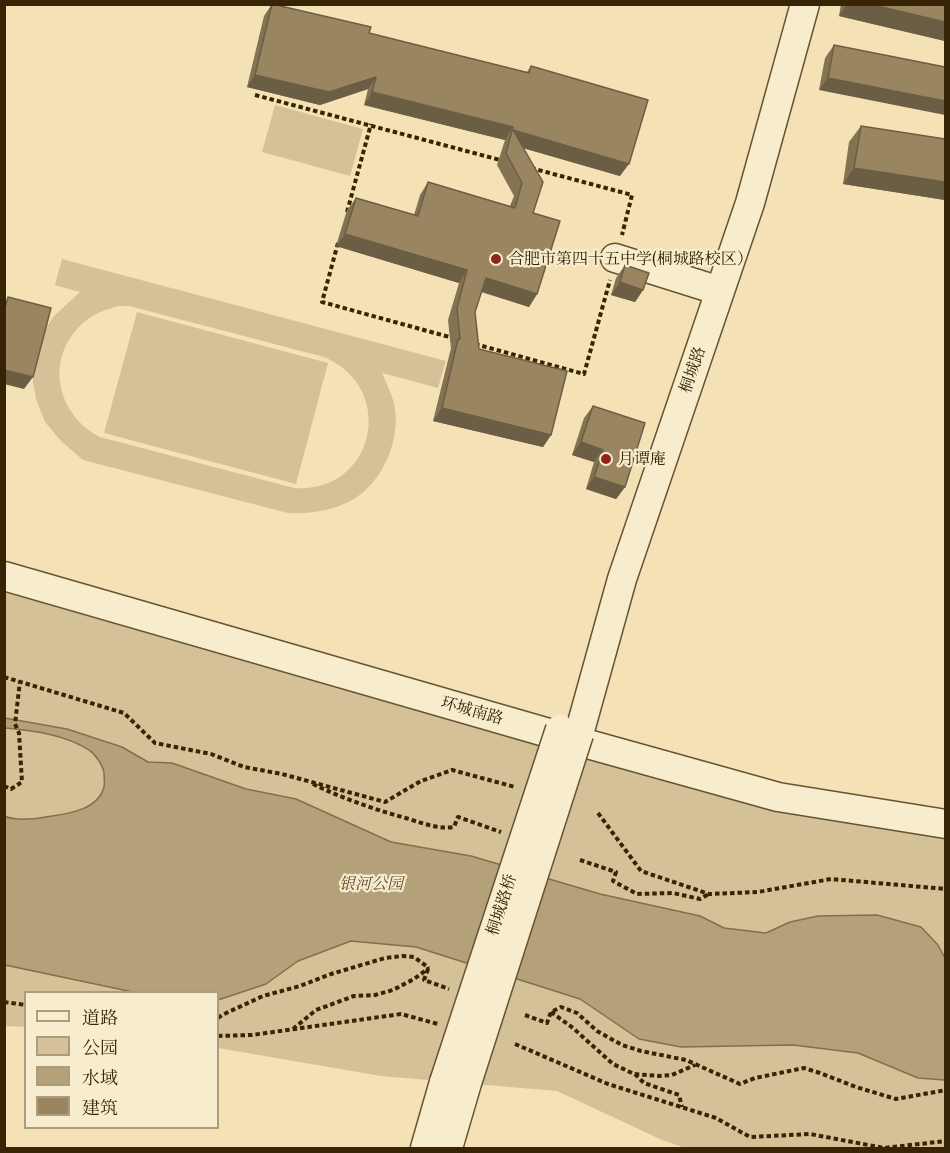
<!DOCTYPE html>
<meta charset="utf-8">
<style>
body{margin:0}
#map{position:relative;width:950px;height:1153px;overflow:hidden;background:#f4e1b5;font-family:"Libre Caslon Text","Noto Serif SC",serif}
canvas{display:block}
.frame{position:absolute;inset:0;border:6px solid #372405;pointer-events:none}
.legend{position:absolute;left:24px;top:991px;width:195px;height:138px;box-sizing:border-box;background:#f8eccf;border:2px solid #ab9c7e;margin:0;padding:8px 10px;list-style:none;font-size:18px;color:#372405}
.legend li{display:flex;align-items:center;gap:12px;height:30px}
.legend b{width:30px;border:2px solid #ab9c7e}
</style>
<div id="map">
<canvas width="950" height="1153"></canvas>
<div class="frame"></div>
<ul class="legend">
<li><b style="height:8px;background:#f8eccf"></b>道路</li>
<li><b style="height:16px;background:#d4c197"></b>公园</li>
<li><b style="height:16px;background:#b4a179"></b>水域</li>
<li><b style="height:16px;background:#998661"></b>建筑</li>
</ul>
</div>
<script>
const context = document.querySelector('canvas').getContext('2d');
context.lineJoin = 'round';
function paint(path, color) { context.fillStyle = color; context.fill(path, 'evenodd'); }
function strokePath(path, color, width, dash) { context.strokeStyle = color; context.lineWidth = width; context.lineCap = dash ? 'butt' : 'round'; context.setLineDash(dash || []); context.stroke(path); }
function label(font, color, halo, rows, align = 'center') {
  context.font = font + ' "Libre Caslon Text","Noto Serif SC",serif'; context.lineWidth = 4.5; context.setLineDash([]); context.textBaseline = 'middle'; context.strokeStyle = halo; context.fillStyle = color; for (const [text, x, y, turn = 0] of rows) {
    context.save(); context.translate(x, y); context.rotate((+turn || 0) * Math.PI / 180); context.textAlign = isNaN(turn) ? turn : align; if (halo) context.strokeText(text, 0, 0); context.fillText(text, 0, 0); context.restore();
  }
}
const green = new Path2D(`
 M275,105L363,129L350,176L262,152Z
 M62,259L446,361L438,388L382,373C386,382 391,393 394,403C402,438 383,483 352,500C332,511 310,514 288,513L83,460L61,441L45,422L36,399L33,382V372L44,331L54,316L80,292L55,285ZM119,306H129L324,357C398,388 375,494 294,488L100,437C57,415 44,359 82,324C92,314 105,310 119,306Z
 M137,312L328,363L296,484L104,433Z
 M4,584L620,759L945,821V1148H685L662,1140L557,1091L381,1076L218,1048V992H26L25,1027L5,1026Z`);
const water = new Path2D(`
 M5,718L67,729L122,747L148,762L172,763L246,789L296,799L391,842L471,856L600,894L700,916L724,928L766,933L790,922L818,916L877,915L921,927L938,945L945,958V1080L918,1078L858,1053L793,1045L681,1047L639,1039L580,999L416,947L351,941L298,961L266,984L218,1000V992H133L5,965L4,816C15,821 34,819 46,817C65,814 98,811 104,787C105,783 104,777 104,773C103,765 95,754 89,750C64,734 34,731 5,728Z`);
const path = new Path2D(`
 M255,95L504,161
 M531,168L632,195L622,235
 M347,212L371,124
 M338,243L322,302L453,338
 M475,344L584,374L610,280
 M4,677L124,713L155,743L211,754L244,767L282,774L385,802L421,781L452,770L515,787
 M313,784C344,799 376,810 409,819C425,824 437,829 454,827L458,817L501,832
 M4,786L11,789L22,782L19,733L15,724L20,681
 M598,813L641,871L709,894L758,892L831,879L946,889
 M580,860L616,872L613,881L637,894L673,893L700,899L709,894
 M428,969L424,980L449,989
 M4,1002L26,1005
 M551,1012L573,1028L613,1064L634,1074L659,1076L672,1075L695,1065
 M525,1015L547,1023L551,1012L561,1007L577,1013L597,1031L622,1045L641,1051L686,1060L740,1084L755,1078L804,1068L820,1073L856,1087L896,1099L946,1090
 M218,1018L222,1015L263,996L300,986L331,974L385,958L402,956L414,957L429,968
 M293,1029L316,1010L354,996L375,995L393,990L414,979L429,968
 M218,1036L252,1035L401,1014L438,1024
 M515,1044L608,1084L716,1118L750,1137L810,1134L884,1148L946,1141
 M635,1074L644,1083L679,1095L682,1107`);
const minor = new Path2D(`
 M615,258L720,291
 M4,576L559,736L778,797L946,824
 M579,734L622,579L750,203L805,4
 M425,1148L444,1082
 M448,1148L467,1083`);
const minorBridge = new Path2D(`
 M444,1082L560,729
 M467,1083L579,734`);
const wall = new Path2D(`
 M272,4L369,33L527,72L531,66L620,176L523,148L533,213L537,294L529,307L481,292L475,312L479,349L551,435L543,447L433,421L450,352L451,349L448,320L459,283L336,246L347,210L356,198L414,215L420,195L428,182L510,206L514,196L497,165L505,140L364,105L368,89L320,105L247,87L264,16Z
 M841,4H945V41L839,16Z
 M834,45L945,67L819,90L825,58Z
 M861,126L945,139V200L843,184L849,142Z
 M625,265L643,290L635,302L611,295L616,278Z
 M593,406L625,487L616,499L586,489L594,462L572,455L584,418Z`);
const shadedWall = new Path2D(`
 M847,4H869L945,22V41L839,16Z
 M255,75L376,77L368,89L320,105L247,87Z
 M828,78L945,101V115L819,90Z
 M372,92L513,127L505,140L364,105Z
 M513,130L629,164L620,176L509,144Z
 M854,168L945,182V200L843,184Z
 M345,234L467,270L459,283L336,246Z
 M486,278L537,294L529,307L477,290Z
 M620,282L643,290L635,302L611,295Z
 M4,370L33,377L24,389L4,384Z
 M442,408L551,435L543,447L433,421Z
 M581,442L603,450L594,462L572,455Z
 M594,477L625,487L616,499L586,489Z`);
const building = new Path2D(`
 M272,4L371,27L369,33L529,73L531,66L648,100L629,164L513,130L543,182L533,213L560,221L537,294L486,278L475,312L479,349L567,371L551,435L442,408L458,339H460L457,308L467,270L345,234L356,198L418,216L428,182L515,208L522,183L506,153L513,127L372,92L376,77L329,92L255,75Z
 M869,4H945V22Z
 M834,45L945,67V101L828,78Z
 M861,126L945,139V182L854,168Z
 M625,265L649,273L643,290L620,282Z
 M8,297L51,308L33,377L4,370V312Z
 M593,406L645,423L625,487L594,477L603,450L581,442Z`);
const markers = [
 [496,259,6,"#8f2418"],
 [606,459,6,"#8f2418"]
];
const poiNames = [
 ["合肥市第四十五中学(桐城路校区）",508,259],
 ["月谭庵",618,459]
];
const streetNames = [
 ["桐城路",693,370,-71],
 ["环城南路",472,711,16],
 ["桐城路桥",502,905,-72]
];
const parkNames = [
 ["银河公园",371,884]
];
paint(green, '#d4c197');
paint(water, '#b4a179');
strokePath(water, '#826f4b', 1.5);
strokePath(minor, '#665331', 31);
strokePath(path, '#372405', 4, [4.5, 3]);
strokePath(minor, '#f8eccf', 28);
strokePath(minorBridge, '#665331', 31, []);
strokePath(minorBridge, '#f8eccf', 28);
paint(wall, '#847353');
paint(shadedWall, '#6b5e44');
paint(building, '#998661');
strokePath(building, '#6b5e44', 1.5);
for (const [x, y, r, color] of markers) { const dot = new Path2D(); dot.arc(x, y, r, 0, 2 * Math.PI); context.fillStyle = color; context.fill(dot); strokePath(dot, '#f8eccf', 2); }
label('16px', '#372405', '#f8eccf', poiNames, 'left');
label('16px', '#372405', '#f8eccf', streetNames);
label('italic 16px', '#5e4b2a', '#f8eccf', parkNames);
</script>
